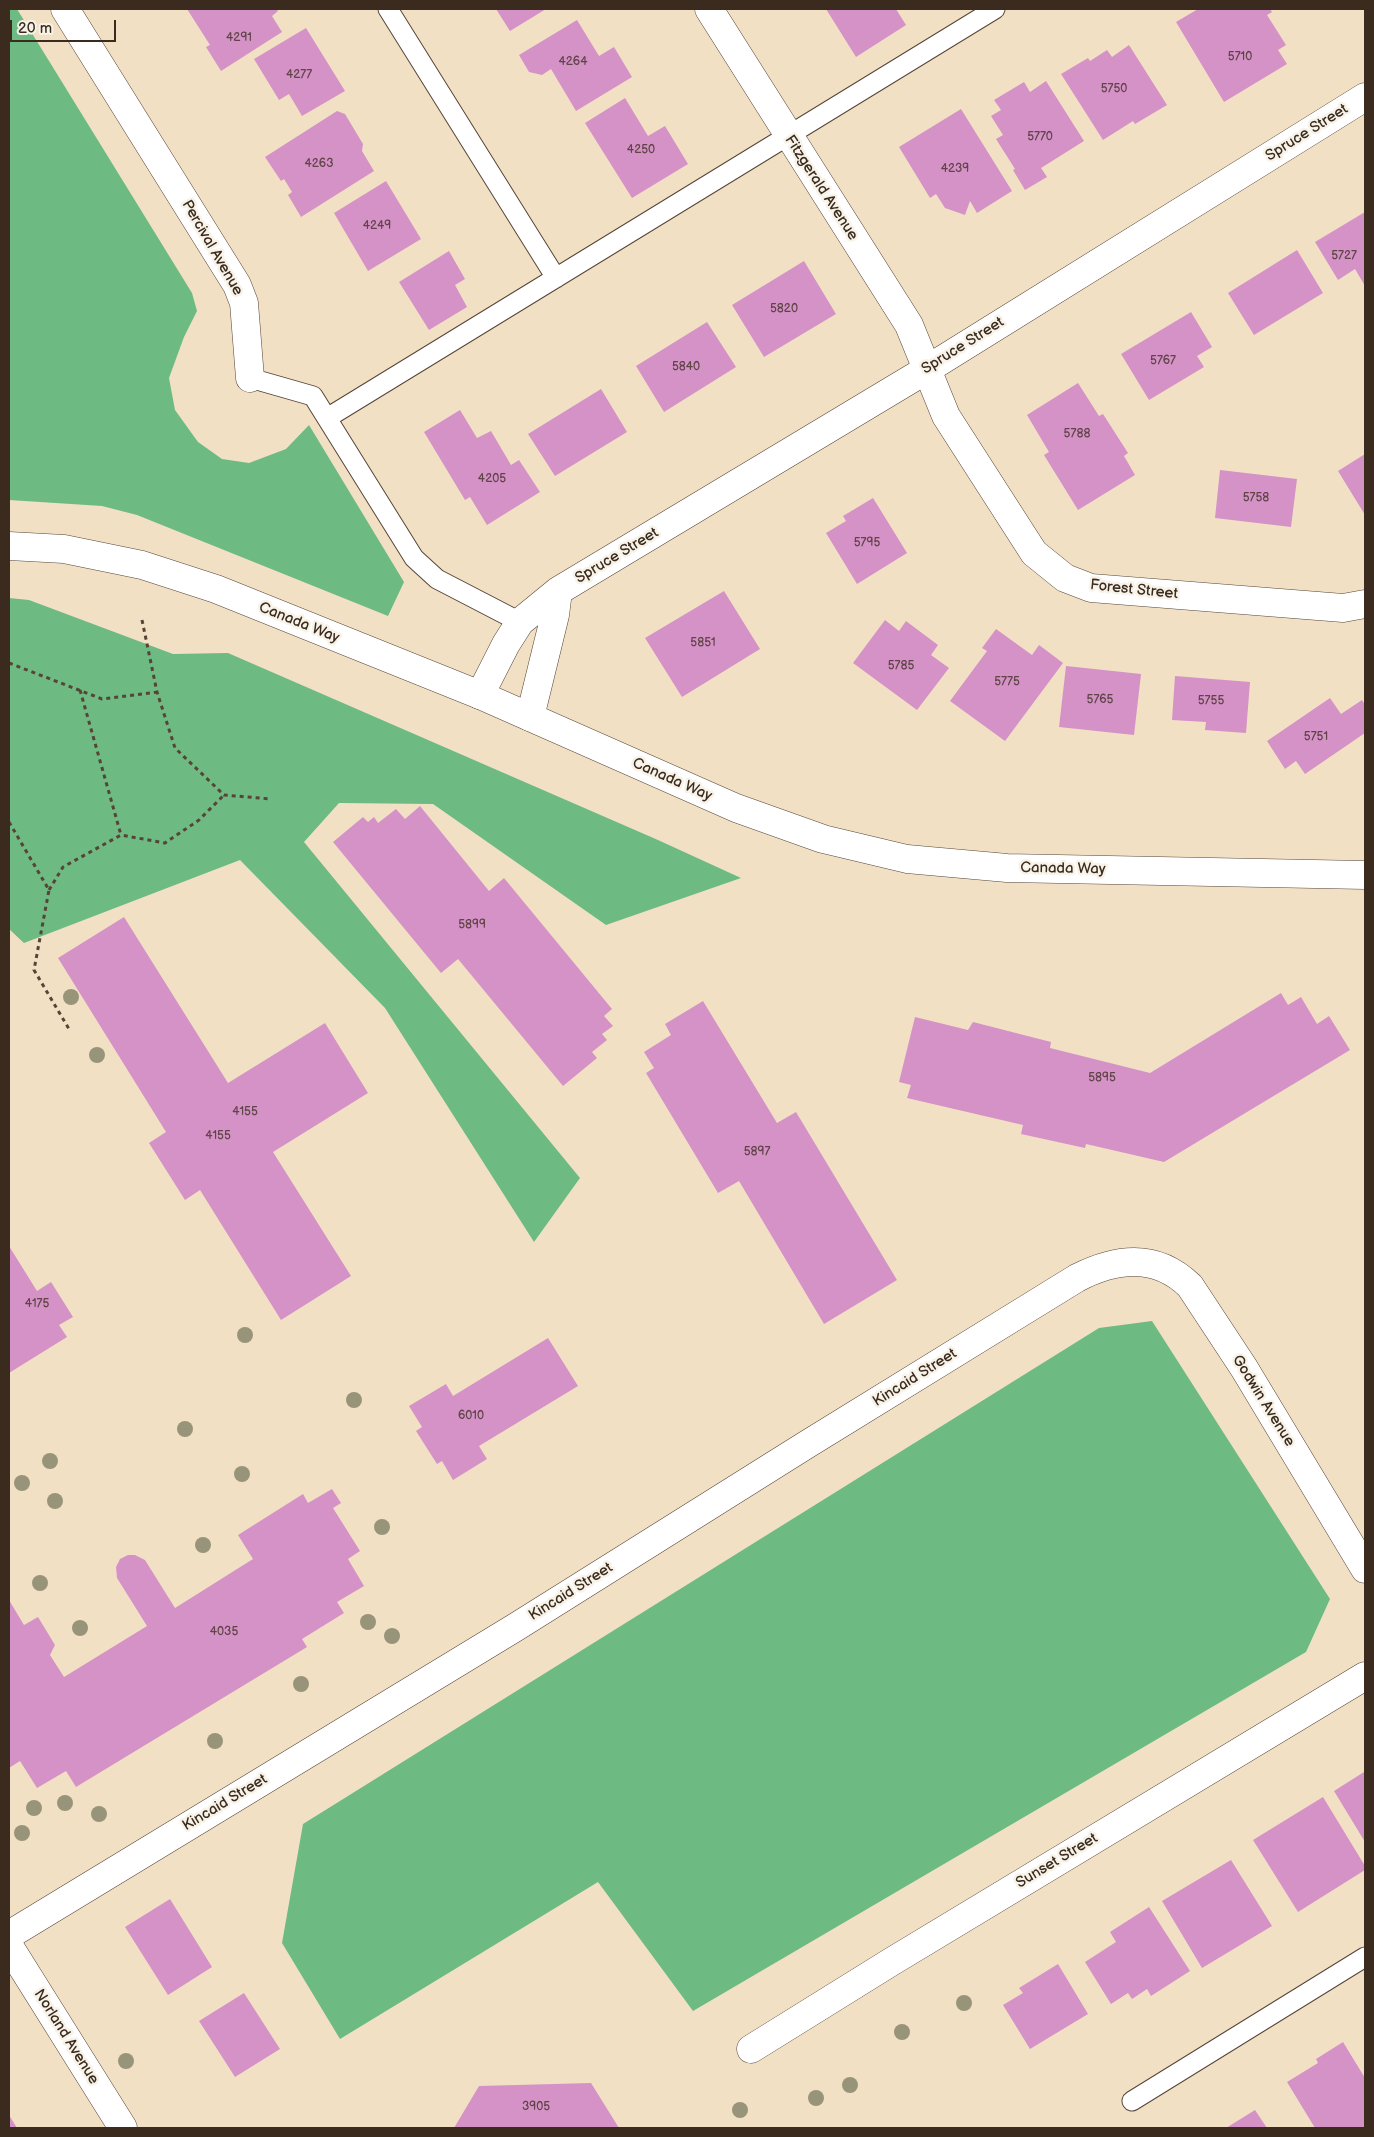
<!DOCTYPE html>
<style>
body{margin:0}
#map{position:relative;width:1374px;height:2137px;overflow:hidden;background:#f2e0c5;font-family:"Balsamiq Sans",sans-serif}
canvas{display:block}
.frame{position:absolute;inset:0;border:10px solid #3b2a1e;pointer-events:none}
.scale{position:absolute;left:10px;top:20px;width:106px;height:22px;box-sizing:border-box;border:2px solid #3b2a1e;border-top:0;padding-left:6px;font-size:15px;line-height:18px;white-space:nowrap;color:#3b2a1e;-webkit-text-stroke:4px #f7f3e8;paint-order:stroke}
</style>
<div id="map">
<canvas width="1374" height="2137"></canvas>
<div class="frame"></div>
<div class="scale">20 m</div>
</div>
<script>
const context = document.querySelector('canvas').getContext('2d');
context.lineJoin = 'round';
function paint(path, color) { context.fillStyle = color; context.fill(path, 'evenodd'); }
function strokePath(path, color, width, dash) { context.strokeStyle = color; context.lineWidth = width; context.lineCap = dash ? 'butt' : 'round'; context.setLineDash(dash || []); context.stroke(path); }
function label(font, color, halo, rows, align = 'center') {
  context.font = font + ' "Balsamiq Sans",sans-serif'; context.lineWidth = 5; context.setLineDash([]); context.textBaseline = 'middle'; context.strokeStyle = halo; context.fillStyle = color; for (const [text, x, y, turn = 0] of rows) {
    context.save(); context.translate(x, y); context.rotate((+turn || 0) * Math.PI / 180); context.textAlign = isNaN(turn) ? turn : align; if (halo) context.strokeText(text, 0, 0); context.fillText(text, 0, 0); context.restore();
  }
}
const forest = new Path2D(`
 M9,9H17L192,293L197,311L184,337L169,378L175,410L198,442L222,459L249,463L286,449L309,425L404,582L388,616L137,515L102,506L9,500Z
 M9,598L29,600L173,654L228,653L658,840L741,878L606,925L433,804L339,803L304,842L580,1178L534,1242L385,1008L240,860L24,943L9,929Z
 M1152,1321L1330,1599L1306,1652L693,2011L598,1882L340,2039L282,1943L303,1824L1099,1328Z`);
const building = new Path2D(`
 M187,9H276L278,11L272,16L282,32L221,71L206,47L210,45Z
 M496,9H546L510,31Z
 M826,9H896L906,25L856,57Z
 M1198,9H1270L1272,12L1267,15L1286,45L1278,50L1287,64L1224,102L1176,22Z
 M577,20L599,56L614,47L632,77L576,111L551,69L542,75L529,72L519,55Z
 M306,28L345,91L302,116L289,94L279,100L254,59Z
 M1129,45L1167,105L1135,124L1133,121L1103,140L1061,74L1088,58L1090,61L1107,50L1112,57Z
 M1046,81L1084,141L1041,168L1047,177L1025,190L1013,170L1015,169L996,139L1003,135L991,116L1001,110L994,100L1024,82L1030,92Z
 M625,98L648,136L665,126L688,164L632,198L585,123Z
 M961,109L1012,191L977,213L970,201L965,215L945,208L936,194L930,198L899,147Z
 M337,111L345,114L363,144L362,151L374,171L301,217L288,195L292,192L284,179L281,181L265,157Z
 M386,181L421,239L368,271L334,213Z
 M1365,212V286L1355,269L1338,280L1315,242Z
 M1297,250L1323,293L1254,335L1228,293Z
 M449,251L465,279L455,285L467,307L429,330L399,282Z
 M804,261L836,314L764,357L732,305Z
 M1191,312L1212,347L1197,356L1204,367L1149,400L1121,354Z
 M707,322L736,367L664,412L636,366Z
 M1078,383L1099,416L1103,414L1128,453L1124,456L1135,475L1078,510L1044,455L1049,452L1027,415Z
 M601,389L627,432L555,476L528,434Z
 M460,410L477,438L491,431L511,465L519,460L540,492L487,525L470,497L465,500L424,432Z
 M1365,454V515L1338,471Z
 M1220,470L1297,479L1291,527L1215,518Z
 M873,498L907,553L857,584L826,533L846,521L843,516Z
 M724,591L760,649L682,697L645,638Z
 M885,620L899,631L906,621L938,645L931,655L949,668L917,710L853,663Z
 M996,629L1032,655L1039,645L1063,663L1005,741L950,701L987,651L982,648Z
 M1066,666L1141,674L1134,735L1059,727Z
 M1175,676L1250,682L1246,733L1205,730L1206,722L1172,720Z
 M1330,698L1341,714L1362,700L1365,705V733L1305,774L1296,761L1285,769L1267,741Z
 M420,806L489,891L504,878L612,1009L604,1016L613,1026L602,1034L607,1040L592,1052L597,1058L563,1086L458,959L441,973L333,842L363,817L368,822L374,817L378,823L396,809L405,819Z
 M124,917L228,1083L325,1023L368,1093L273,1152L351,1276L281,1320L200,1190L185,1200L149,1143L166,1132L58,958Z
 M1281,993L1288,1005L1301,997L1317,1024L1329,1016L1350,1050L1164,1162L1086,1144L1085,1148L1021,1134L1023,1125L907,1098L911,1085L899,1082L915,1017L968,1030L973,1022L1051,1042L1050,1048L1150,1073Z
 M703,1001L777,1123L796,1112L897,1280L824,1324L739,1181L718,1193L646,1073L654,1068L644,1052L671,1035L665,1024Z
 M9,1246L37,1291L51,1282L73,1317L59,1325L67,1337L9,1373Z
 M548,1338L578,1386L479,1446L487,1459L453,1480L442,1461L437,1464L416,1431L422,1427L409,1406L446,1384L453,1396Z
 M332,1489L341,1503L333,1508L360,1551L348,1559L364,1586L337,1602L344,1613L302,1639L307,1647L76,1787L66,1771L37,1788L20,1761L9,1768V1600L24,1625L38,1617L55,1645L50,1655L64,1677L147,1626L117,1578L116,1567L120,1559L128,1555H135L145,1560L175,1608L253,1559L238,1535L303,1494L308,1503Z
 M1364,1772L1365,1774V1842L1334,1791Z
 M1323,1797L1365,1866V1870L1298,1912L1253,1840Z
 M1231,1860L1272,1926L1202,1968L1162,1901Z
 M170,1899L212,1967L168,1995L125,1927Z
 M1149,1907L1190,1971L1151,1996L1147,1989L1132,1999L1128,1993L1111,2004L1085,1962L1116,1942L1110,1932Z
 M1058,1964L1088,2014L1030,2049L1003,2005L1023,1993L1019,1988Z
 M244,1993L280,2049L235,2077L199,2021Z
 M1343,2042L1365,2078V2128H1315L1287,2082L1318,2063L1316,2059Z
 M591,2083L619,2128H454L479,2086Z
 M1255,2110L1267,2128H1226Z
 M9,2115L17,2128H9Z`);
const path = new Path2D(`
 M142,620L157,692L175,748L224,795L271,799
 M9,663L102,699L157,692
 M80,690L121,835
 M9,822L49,890L34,970L69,1029
 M49,890L63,867L121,835L165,843L199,820L224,795`);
const service = new Path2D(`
 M388,9L556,278
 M250,378L313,396L414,558L437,579L520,622
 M327,418L995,9
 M1132,2101L1365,1957`);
const minor = new Path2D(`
 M65,9L237,285L244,303L250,378
 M709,9L909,325L946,416L1034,553L1065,578L1091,588L1343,608L1365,604
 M480,695L506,644L520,622L558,591L926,370L1365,97
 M530,717L555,615L558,591
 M9,1935L516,1627L806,1445L1077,1278C1116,1258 1156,1253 1190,1286L1244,1368L1365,1569
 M751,2049L891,1962L1365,1676`);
const secondary = new Path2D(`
 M9,546L64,549L142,565L216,589L480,695L736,808L823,839L907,859L1007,868L1365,875
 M9,1946L123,2128`);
const trees = [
 [71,997],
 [97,1055],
 [245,1335],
 [354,1400],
 [185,1429],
 [50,1461],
 [242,1474],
 [22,1483],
 [55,1501],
 [382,1527],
 [203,1545],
 [40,1583],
 [368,1622],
 [80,1628],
 [392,1636],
 [301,1684],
 [215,1741],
 [65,1803],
 [34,1808],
 [99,1814],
 [22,1833],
 [964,2003],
 [902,2032],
 [126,2061],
 [850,2085],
 [816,2098],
 [740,2110]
];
const numberNames = [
 ["4291",239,38],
 ["5710",1240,57],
 ["4264",573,62],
 ["4277",299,75],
 ["5750",1114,89],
 ["5770",1040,137],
 ["4250",641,150],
 ["4263",319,164],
 ["4239",955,169],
 ["4249",377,226],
 ["5727",1344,256],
 ["5820",784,309],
 ["5767",1163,361],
 ["5840",686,367],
 ["5788",1077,434],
 ["4205",492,479],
 ["5758",1256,498],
 ["5795",867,543],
 ["5851",703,643],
 ["5785",901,666],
 ["5775",1007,682],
 ["5765",1100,700],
 ["5755",1211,701],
 ["5751",1316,737],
 ["5899",472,925],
 ["5895",1102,1078],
 ["4155",245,1112],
 ["4155",218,1136],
 ["5897",757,1152],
 ["4175",37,1304],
 ["6010",471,1416],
 ["4035",224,1632],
 ["3905",536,2107]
];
const streetNames = [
 ["Spruce Street",1307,133,-32],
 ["Fitzgerald Avenue",821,188,57],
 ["Percival Avenue",212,248,60],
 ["Spruce Street",963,346,-32],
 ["Spruce Street",617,556,-31],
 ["Forest Street",1134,590,6],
 ["Canada Way",299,623,22],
 ["Canada Way",672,780,24],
 ["Canada Way",1063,869,1],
 ["Kincaid Street",915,1378,-32],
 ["Godwin Avenue",1263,1401,58],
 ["Kincaid Street",571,1592,-32],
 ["Kincaid Street",225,1803,-31],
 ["Sunset Street",1057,1861,-31],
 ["Norland Avenue",66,2037,58]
];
paint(forest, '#6eba83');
paint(building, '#d492c7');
strokePath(service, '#564537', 21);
strokePath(minor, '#564537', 29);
strokePath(secondary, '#564537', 29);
strokePath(path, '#564537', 3, [4, 4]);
strokePath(service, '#fff', 19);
strokePath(minor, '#fff', 28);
strokePath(secondary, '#fff', 28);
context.fillStyle = '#98947a';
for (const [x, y] of trees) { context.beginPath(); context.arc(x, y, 8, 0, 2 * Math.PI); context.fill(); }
label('12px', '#614448', null, numberNames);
label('15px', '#3b2a1e', '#f7f3e8', streetNames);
</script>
